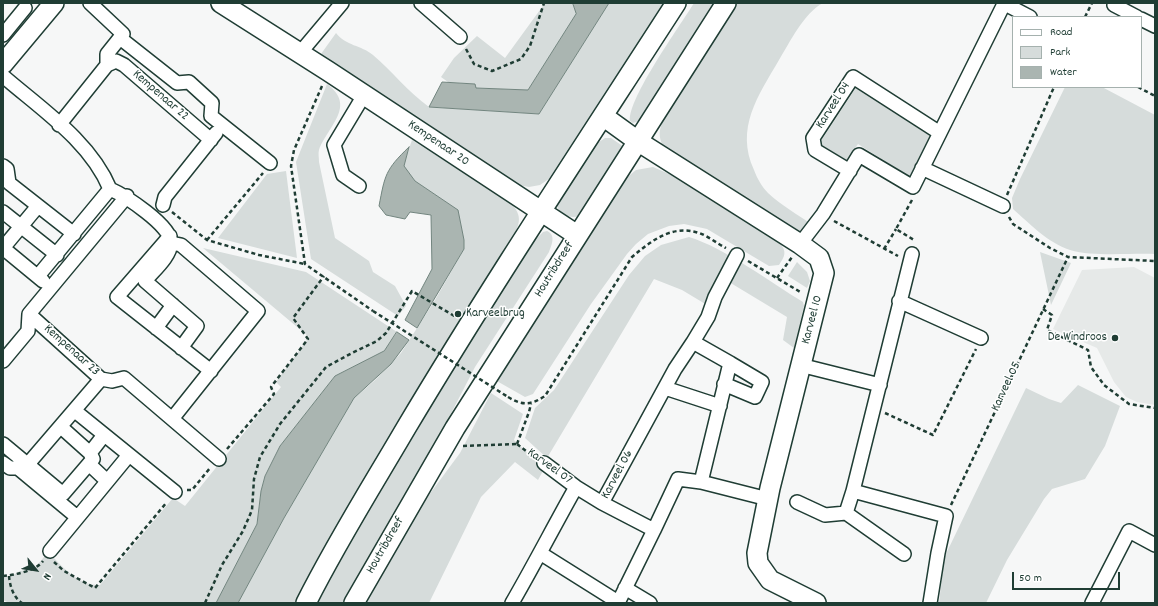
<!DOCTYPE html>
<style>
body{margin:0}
#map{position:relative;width:1158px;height:606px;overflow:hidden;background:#f6f7f7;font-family:Dekko,sans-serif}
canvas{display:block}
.frame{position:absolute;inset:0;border:4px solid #1f3d34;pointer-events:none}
.legend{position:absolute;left:1012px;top:16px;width:130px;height:72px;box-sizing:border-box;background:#fff;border:1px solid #a5b1ae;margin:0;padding:5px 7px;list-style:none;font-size:12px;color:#1f3d34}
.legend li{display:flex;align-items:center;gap:8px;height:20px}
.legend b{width:20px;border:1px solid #a5b1ae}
.north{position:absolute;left:16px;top:550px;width:40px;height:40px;-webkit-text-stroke:3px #fff;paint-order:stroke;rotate:120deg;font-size:11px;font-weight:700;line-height:16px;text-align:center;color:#1f3d34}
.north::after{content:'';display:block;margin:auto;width:14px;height:18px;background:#1f3d34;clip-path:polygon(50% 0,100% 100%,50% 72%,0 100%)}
.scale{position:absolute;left:1012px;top:572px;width:108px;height:18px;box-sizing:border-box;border:2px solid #1f3d34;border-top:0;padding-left:5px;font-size:12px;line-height:14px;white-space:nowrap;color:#1f3d34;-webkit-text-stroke:3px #fff;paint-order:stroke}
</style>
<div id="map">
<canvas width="1158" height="606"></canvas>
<div class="frame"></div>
<ul class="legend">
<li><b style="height:5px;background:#fff"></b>Road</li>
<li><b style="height:11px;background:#d6dcdb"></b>Park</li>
<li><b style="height:11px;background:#aab5b1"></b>Water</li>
</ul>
<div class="north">N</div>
<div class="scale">50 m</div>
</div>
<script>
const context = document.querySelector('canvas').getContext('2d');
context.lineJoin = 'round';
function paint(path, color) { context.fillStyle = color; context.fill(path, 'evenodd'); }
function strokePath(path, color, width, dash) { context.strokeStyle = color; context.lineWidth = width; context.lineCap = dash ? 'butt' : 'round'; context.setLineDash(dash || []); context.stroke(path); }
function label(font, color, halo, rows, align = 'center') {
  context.font = font + ' Dekko,sans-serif'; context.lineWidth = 3; context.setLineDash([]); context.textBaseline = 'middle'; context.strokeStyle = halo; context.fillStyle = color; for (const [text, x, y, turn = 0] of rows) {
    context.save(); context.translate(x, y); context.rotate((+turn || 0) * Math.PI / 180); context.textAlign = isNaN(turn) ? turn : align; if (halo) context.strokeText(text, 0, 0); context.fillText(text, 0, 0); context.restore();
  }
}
const built = new Path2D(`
 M1134,267L1155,278V405L1137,402L1126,397L1114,382L1097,348L1053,329L1082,270Z`);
const green = new Path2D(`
 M545,3H573L576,14L528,90L475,88V84L448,82L441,77L454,58L477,36L505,58Z
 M609,3H665L556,174L540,185L529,187L518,185L466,149L324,59L321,54L336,33C346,46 361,45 373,55C392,71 408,92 429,107L539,114Z
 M694,3H717L642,120L633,123L630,121C628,98 680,26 694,3Z
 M736,3H823C804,13 790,42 779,60C758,96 735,128 754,170C757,178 762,187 768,193C781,205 798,215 813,225L801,232L735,193L663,146C658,136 659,129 664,119Z
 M327,84C357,106 328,126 319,150C318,153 319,158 319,162L335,238L369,261L373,272L395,286L406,306L398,316L311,259L296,162Z
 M857,86L933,136L911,178L858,144L847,160L819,144Z
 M1065,87H1102L1155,115V254C1129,253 1094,257 1070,250C1048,243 1029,223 1013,209L1012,198L1020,179Z
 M605,138H611L624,147L579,216C571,219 560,215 557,206L596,144Z
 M412,140L509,201C525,217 519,225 510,243C434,361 361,480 295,603H238L284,518L354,398L374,381L401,353L435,300L464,249L453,207L415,181L403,166Z
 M653,167L674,176L780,243C787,252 785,256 779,265L769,266L707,229L684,224L669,226L648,234L636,244L627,254L591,304L533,394L525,397L495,380L625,179L636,170Z
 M286,171L297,258L218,238L267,174Z
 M547,231C556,235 552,244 549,252L475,367L444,427L387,526L346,603H315L417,424L534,241L543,232Z
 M689,237C725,248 770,282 803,302L804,306L794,348L783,340L787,317L729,282L707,305L682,290L654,279L547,458L525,438L535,408L554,390L629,275L645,256L661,245Z
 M203,248L306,272L397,332L384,351L335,376L280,446L265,476L261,491L257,524L216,603H9L3,600V575L10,577L20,571L34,569L48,552C62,566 78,586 100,585L173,498L185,506L281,387L276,382L309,337Z
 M1040,252L1071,263L1051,305Z
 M797,262L807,272L810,281L807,288L788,276Z
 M1078,385L1120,406L1105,446L1085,479L1052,489L1044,499L1007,560L986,603H939L944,558L1026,388L1049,399L1061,403Z
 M491,393L523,414L514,440L544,469L538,480L515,462L481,497L429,603H364L409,522L460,453Z`);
const water = new Path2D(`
 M573,3H609L539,114L429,107L442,82L475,84L476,88L528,90L576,14Z
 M409,147L404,166L415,181L458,210L464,240V249L417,328L405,320L432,269L431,215L410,212L405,219L386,215L379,206C385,175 385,170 409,147Z
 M397,332L409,340L391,364L354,398L284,518L238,603H216L257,524L261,491L265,476L280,446L335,376L384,351Z`);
const path = new Path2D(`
 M1085,17L1092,3
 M466,49L474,64L492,71L521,59L530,46L544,3
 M322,86L294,150L291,166L305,264L373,311
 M1138,87L1155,96
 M1007,195L1054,87
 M912,200L896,229L914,240
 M172,212L207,240L259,255L305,264
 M1009,217L1013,224L1050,248L1068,257L1155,261
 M834,221L898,256
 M207,240L263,173
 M884,249L896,229
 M748,261L802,293
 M777,278L792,257
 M1043,309L1052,315L1047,330L1088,350L1091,367L1104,385L1129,404L1155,408
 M508,397C523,406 531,405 545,396L632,257C651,241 672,224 699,233C708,236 718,244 726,248
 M885,413L933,435L976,349
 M517,444L529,412L531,404
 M517,444L534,457
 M463,446L517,444
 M227,449L274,394L271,387L308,339L293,318L324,276
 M187,490H192L210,468
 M951,505L1068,257
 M54,562L64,571L95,588L167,502
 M3,576C14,575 36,571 43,561
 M9,576C10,586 13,597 22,603
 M205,603L222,565L243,531L252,510L254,479L260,457L280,424L326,367L352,353L377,341L386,333L412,291L456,317`);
const street = new Path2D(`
 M90,3L123,34L107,54V65
 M421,3L460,37
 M1003,3L1030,17
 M1115,3L1114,5L1137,17
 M1141,19L1155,26
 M3,35L25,8
 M120,38L177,83L189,82L212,103L211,116L270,163
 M300,53L342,3
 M3,76C41,109 90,141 110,189C124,195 172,226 171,243C170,257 154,270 145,281L197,326L181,348
 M59,125L107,65L116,61L124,65L211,140
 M3,166L7,169L9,183L74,234
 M922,168L1003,206
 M850,171L815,150L813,138L853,77L940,133
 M359,186L343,175L334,145L364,95
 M163,205L165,197L216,133
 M3,212L57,255
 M170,236L117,297L211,371
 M171,243L181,245L258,311L172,419
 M800,244L823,214L859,155L913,187L1004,4
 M3,248L43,281
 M3,248L38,206
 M38,276L110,189
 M899,301L981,338
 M29,314L101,379L112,381L124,378L219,459
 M156,328L173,305
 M693,342L708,317L715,297L737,255
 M3,361L28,331L29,314L127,196
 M800,365L880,385
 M724,384L755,397L762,382L730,363
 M665,388L720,406
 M75,411L175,492
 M61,427L90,453L104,435
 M3,444L63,494L93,459L90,453
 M3,463L10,468H18L77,517
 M544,463L576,487L602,503
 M28,464L101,379
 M89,464L107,481
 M701,482L730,363L693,342L675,369L602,503L654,530L678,479L701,482L768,499
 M853,491L912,254
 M797,502L825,515L846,513
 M50,551L129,455
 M540,553L618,602
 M904,554L846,513L853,491L946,516L938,553L930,603
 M625,588L650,603
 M512,603C534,565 554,526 576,487
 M618,603L654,530
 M1092,603L1129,531L1155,545`);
const secondary = new Path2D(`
 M221,3L328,71L577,235
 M3,64L54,3
 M603,116L639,142L800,244L819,258L824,273L770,488L757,553L758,563L770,580L816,603
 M306,603C336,543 372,486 406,428C492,284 585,144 676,3
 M354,603L455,428L726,3`);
const pathBridge = new Path2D(`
 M373,311L508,397`);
const markers = [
 [458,314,4,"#1f3d34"],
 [1115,338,4,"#1f3d34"]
];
const streetNames = [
 ["Kempenaar 22",160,96,41],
 ["Karveel 04",834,106,-57],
 ["Kempenaar 20",438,144,34],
 ["Houtribdreef",555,270,-58],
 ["Karveel 10",813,320,-75],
 ["Kempenaar 23",71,351,42],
 ["Karveel 05",1007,387,-65],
 ["Karveel 07",549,467,36],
 ["Karveel 06",618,475,-62],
 ["Houtribdreef",386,546,-60]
];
const poiNames = [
 ["Karveelbrug",466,314],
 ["De Windroos",1107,338,"right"]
];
paint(built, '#e6e9e8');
paint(green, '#d6dcdb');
paint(water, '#aab5b1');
strokePath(water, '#72857f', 1);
strokePath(street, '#1f3d34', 16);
strokePath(secondary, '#1f3d34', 22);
strokePath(path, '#1f3d34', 2.5, [4, 3]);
strokePath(street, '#fff', 13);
strokePath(secondary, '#fff', 19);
strokePath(pathBridge, '#1f3d34', 2.5, [4, 3]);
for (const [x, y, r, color] of markers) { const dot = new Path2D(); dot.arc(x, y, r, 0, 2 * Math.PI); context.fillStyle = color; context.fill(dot); strokePath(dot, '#fff', 1.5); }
label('13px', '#1f3d34', '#fff', streetNames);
label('13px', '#1f3d34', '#fff', poiNames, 'left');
</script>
